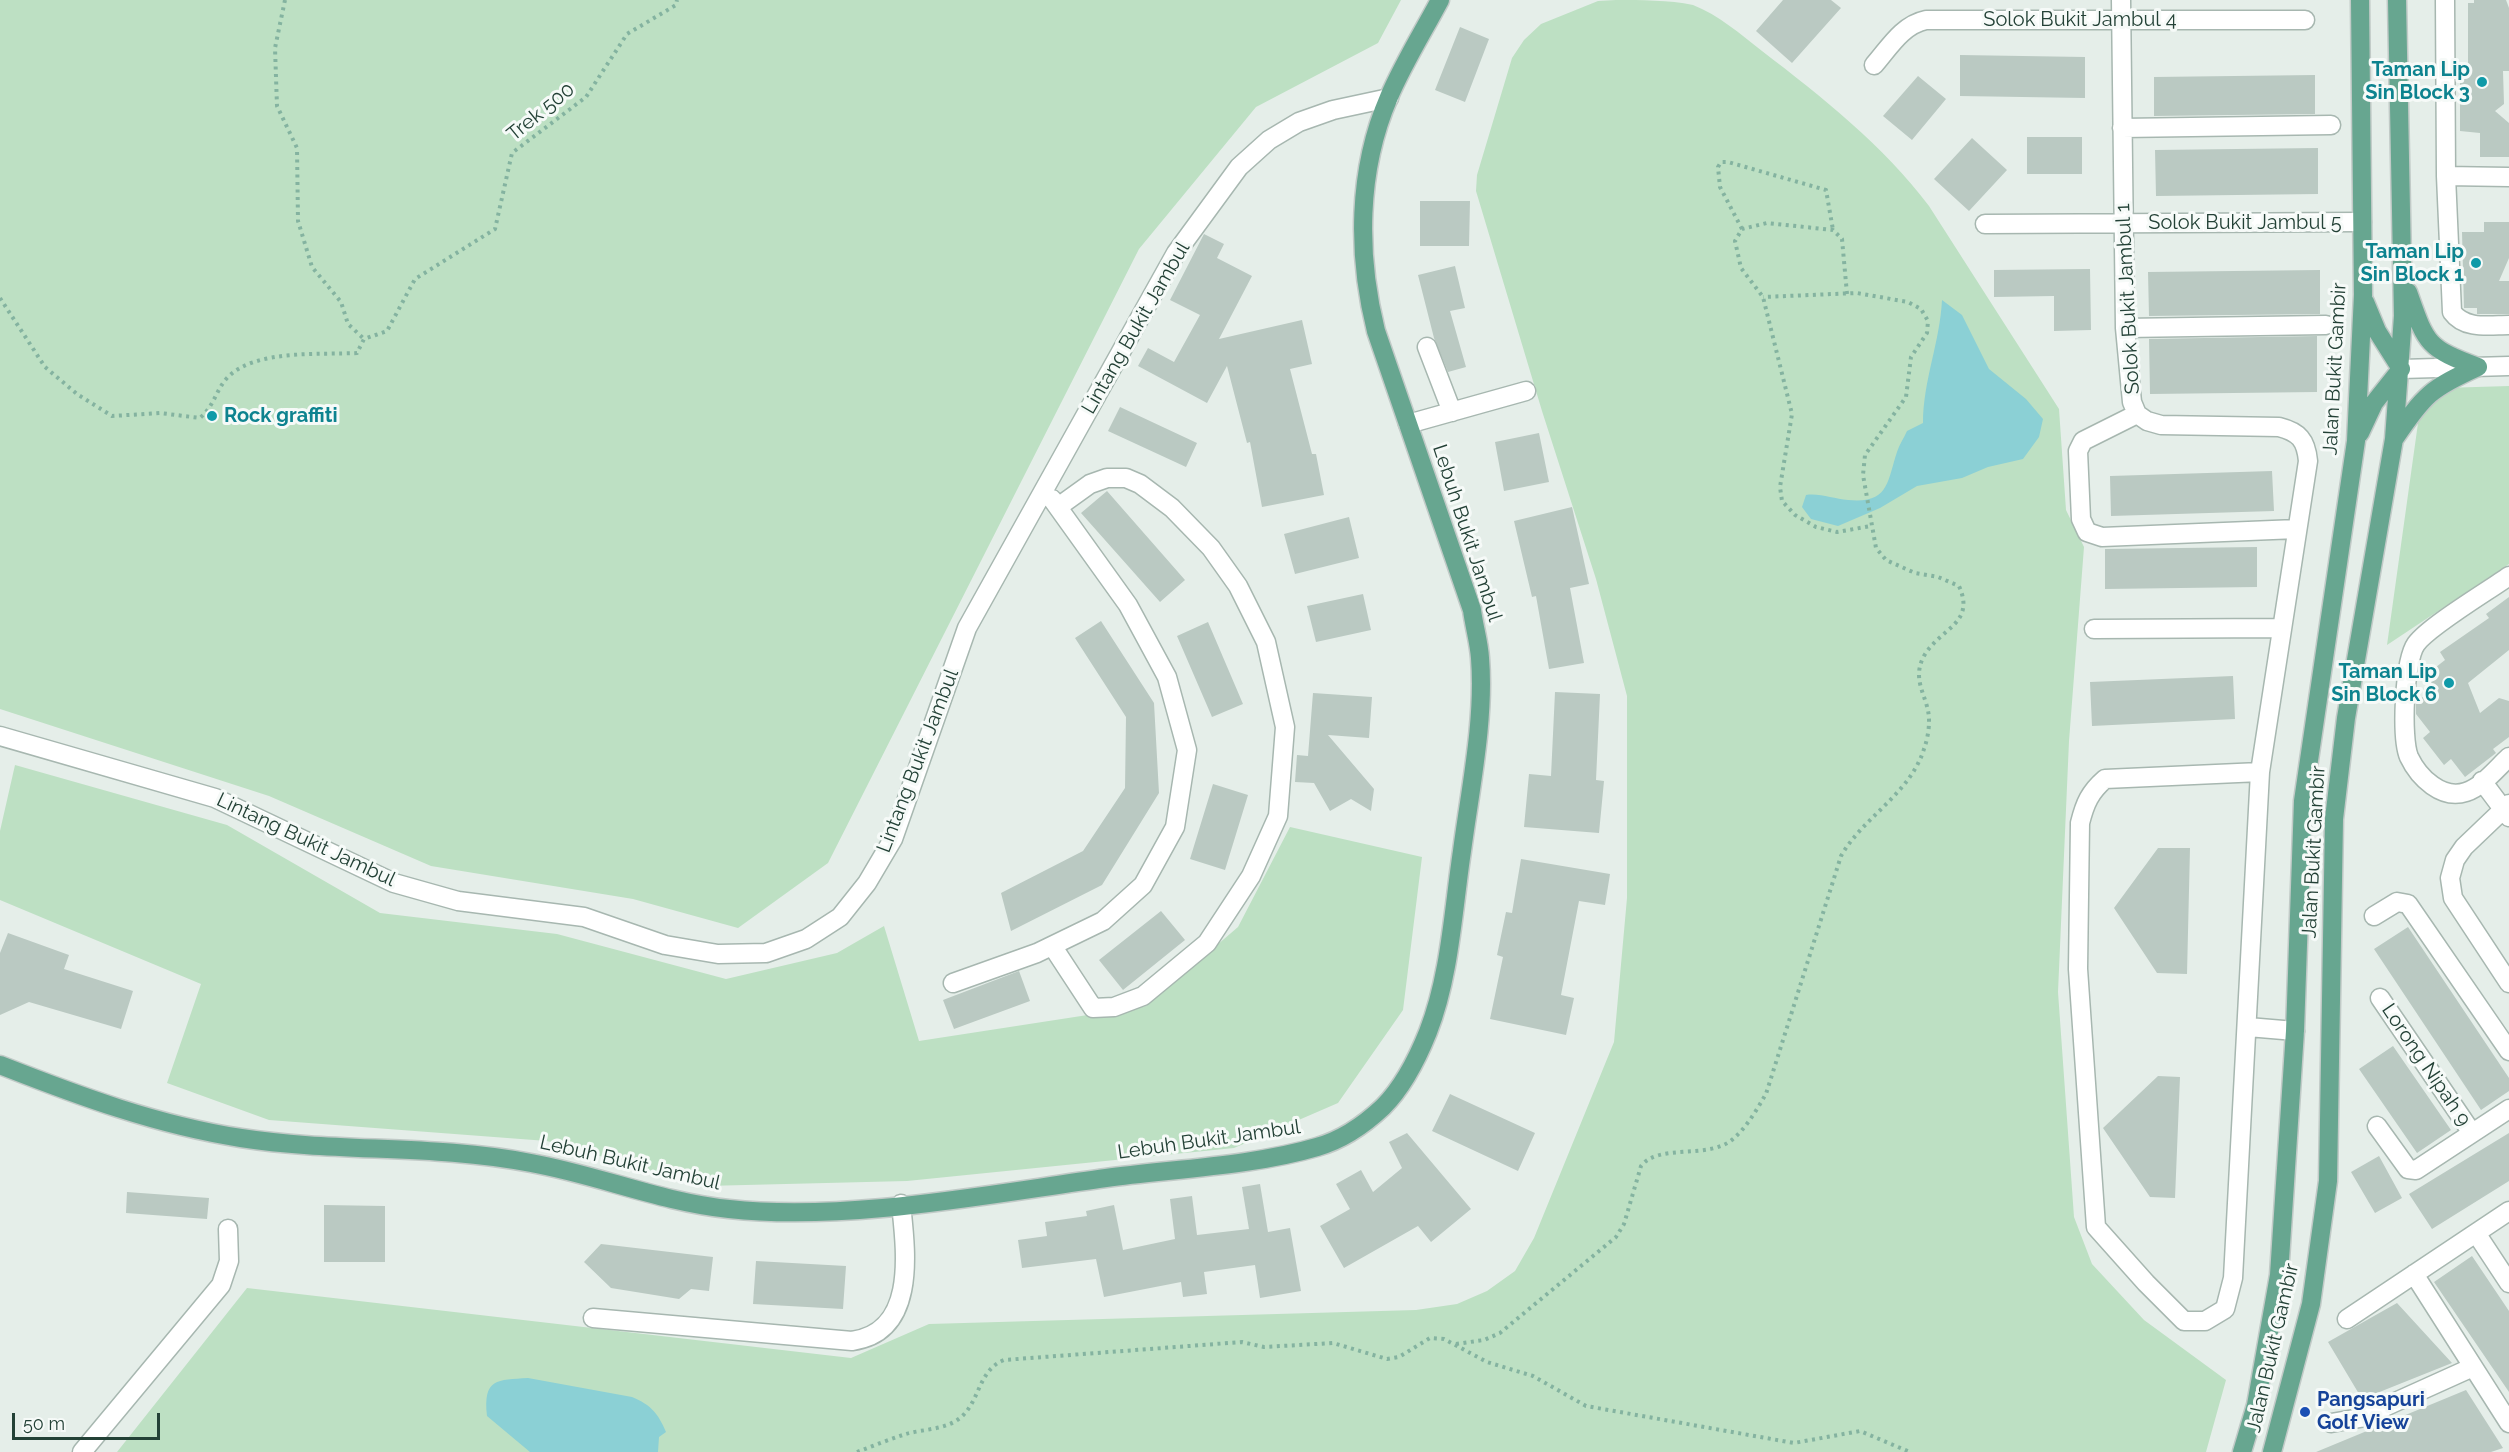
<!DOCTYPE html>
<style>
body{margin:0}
#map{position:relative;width:2509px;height:1452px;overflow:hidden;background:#e5eee9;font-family:Raleway,sans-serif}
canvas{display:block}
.scale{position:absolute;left:12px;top:1413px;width:148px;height:27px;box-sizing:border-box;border:3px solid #234136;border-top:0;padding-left:8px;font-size:18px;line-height:21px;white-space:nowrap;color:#234136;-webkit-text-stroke:4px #f6faf8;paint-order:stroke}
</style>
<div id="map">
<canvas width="2509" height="1452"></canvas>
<div class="scale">50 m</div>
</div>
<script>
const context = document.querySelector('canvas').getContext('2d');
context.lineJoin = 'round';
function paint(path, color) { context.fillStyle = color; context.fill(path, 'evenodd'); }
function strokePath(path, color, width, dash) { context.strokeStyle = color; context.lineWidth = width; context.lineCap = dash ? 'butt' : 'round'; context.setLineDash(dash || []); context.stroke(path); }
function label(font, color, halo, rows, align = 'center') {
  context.font = font + ' Raleway,sans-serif'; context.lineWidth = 6; context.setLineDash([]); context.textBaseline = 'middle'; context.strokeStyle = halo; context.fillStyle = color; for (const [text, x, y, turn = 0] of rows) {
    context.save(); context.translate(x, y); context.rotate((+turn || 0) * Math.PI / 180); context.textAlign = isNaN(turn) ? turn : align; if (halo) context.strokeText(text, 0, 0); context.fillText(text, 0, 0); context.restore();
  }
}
const green = new Path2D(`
 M0,0H1401L1378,43L1256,107L1139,249L828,863L738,928L633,899L431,866L269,796L0,709Z
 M1616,0C1641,0 1669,0 1693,5C1719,15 1740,34 1762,51C1822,97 1883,145 1929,206L2059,409L2066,510L2084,547L2069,741L2058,992L2074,1217L2092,1264L2144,1320L2226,1380L2206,1452H117L247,1288L851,1358L929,1324L1416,1310L1457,1304L1487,1291L1515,1271L1534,1238L1614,1042L1627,898V696L1596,579L1542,411L1476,191L1477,175L1512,58L1524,40L1541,24L1598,1Z
 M2509,386V564L2387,645L2419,416L2443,388Z
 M15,765L227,825L380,913L557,934L726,979L837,953L884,926L919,1041L1146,1006L1238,927L1290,827L1422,857L1403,1010L1338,1103L1234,1148L907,1181L705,1186L547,1141L269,1120L167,1083L201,984L0,900V831Z`);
const water = new Path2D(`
 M1942,300L1962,315L1989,369L2026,399L2043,419L2039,437L2023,459L1988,467L1962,478L1917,486L1880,508L1838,526L1811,519L1802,507L1806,495C1820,493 1834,499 1848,500C1889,504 1887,482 1897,452C1899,445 1904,438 1907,431L1923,423C1923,381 1940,342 1942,300Z
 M528,1378L632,1397C651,1405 658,1413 666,1432L659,1437L658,1452H530L487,1416C483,1378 497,1380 528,1378Z`);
const building = new Path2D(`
 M1783,0H1831L1841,8L1792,63L1756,31Z
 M2474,0H2506L2509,8V71H2503L2504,104L2495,111L2509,123V157H2480V133L2460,131V74H2468V3H2474Z
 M1460,27L1489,39L1465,102L1435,90Z
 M1960,55L2085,57V98L1960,96Z
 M2315,75V114L2154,116V77Z
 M1918,76L1946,99L1912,140L1883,116Z
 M2027,137H2082V174H2027Z
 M1972,138L2007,170L1969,211L1934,179Z
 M2318,148V194L2156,196L2155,150Z
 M1420,201H1470L1469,246H1420Z
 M2484,222H2509V258L2499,281H2509V314H2477V308H2464L2462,232H2484Z
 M1204,234L1224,244L1217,258L1252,276L1219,339L1302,320L1312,364L1290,369L1312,454H1316L1324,495L1262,507L1250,442L1247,443L1227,366L1207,403L1138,366L1148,348L1174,362L1200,315L1170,300Z
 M1455,266L1465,308L1450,311L1466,367L1448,372L1434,338L1418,275Z
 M2090,269L2091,330L2054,331V296L1994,297V270Z
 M2320,270V314L2149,316L2148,272Z
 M2317,336V392L2150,394L2149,339Z
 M1120,407L1197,443L1186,467L1108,431Z
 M1539,433L1549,482L1504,491L1495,442Z
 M2272,471L2274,511L2111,516L2110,476Z
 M1107,491L1185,580L1160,602L1081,513Z
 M1572,507L1589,584L1570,588L1584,663L1549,669L1536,596L1532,597L1514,521Z
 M1349,517L1359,558L1295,574L1284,534Z
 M2257,547V587L2105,589V549Z
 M1363,594L1371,630L1316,642L1307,606Z
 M2509,597V650L2468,683L2480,713L2499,698L2509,701V737L2493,749L2496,753L2465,777L2451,759L2444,765L2423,738L2430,732L2416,714V702L2427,694L2423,689L2437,678L2431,671L2445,660L2440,652L2489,618L2486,614Z
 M1101,621L1154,703L1159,793L1102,885L1011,931L1001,893L1083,851L1125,788L1126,717L1075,638Z
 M1208,622L1243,704L1212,717L1177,636Z
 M2233,676L2235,719L2092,726L2090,682Z
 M1555,692L1600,694L1596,780L1604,781L1599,833L1524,827L1529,774L1551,776Z
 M1313,693L1372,697L1369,738L1328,735L1374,789L1371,811L1351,799L1330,811L1314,783L1295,782L1297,755L1308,756Z
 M1213,784L1248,795L1225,870L1190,859Z
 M2158,848H2190L2187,974L2157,973L2114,908Z
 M1521,859L1610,874L1605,905L1579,901L1561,995L1574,998L1566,1035L1490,1019L1503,957L1497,955L1506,912L1512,913Z
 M1161,911L1185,940L1123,990L1099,960Z
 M2408,927L2509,1078V1091L2481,1110L2374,949Z
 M8,933L69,955L64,969L133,991L121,1029L29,1002L0,1015V953Z
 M1019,971L1030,1001L954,1029L943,1000Z
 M2393,1046L2451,1130L2417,1153L2359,1069Z
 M2158,1076L2180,1077L2175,1198L2150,1197L2103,1128Z
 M1450,1094L1535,1133L1518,1171L1432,1131Z
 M1407,1133L1471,1209L1431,1242L1418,1226L1344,1268L1320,1226L1350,1209L1336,1184L1361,1170L1373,1192L1402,1168L1389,1142Z
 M2509,1133V1181L2432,1229L2409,1194Z
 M2379,1156L2402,1198L2375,1213L2351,1172Z
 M1260,1184L1268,1232L1290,1228L1301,1291L1260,1298L1255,1265L1204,1272L1207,1294L1183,1297L1181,1282L1104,1297L1096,1259L1022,1268L1018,1240L1047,1236L1045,1222L1087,1216L1086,1211L1114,1205L1123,1250L1175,1239L1170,1199L1192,1196L1197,1235L1249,1229L1242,1187Z
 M127,1192L209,1198L207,1219L126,1213Z
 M324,1205L385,1206V1262H324Z
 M601,1244L713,1257L709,1291L691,1289L679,1299L611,1288L584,1262Z
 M2472,1256L2509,1311V1392L2434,1282Z
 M756,1261L846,1266L843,1309L753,1304Z
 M2397,1303L2452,1363L2362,1399L2328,1342Z
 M2466,1390L2503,1448L2491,1452H2316Z`);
const path = new Path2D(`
 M285,0L275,48L277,106L297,148L298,221L312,267L341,302L348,324L364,339
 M1742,229L1720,187L1718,167L1721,162H1728L1826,190L1833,230
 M1847,294L1842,239L1833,230L1767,223L1742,229L1735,241L1741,268L1763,297L1792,414L1780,487L1782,501L1795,515L1816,527L1837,532L1871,526
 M0,298L45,367L77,394L112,416L160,413L200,418C215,405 216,389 228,377C256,349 320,355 357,353L364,339L387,331L415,279L495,229L512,153L586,97L627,34L676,5L677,0
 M1456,1344L1484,1340L1500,1333L1616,1237L1624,1224L1641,1166C1659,1143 1709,1160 1733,1139C1747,1127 1757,1109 1766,1094L1841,856C1863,817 1910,794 1924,749C1927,741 1929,730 1929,722C1930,698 1910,682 1924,656C1940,628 1976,624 1959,586L1938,577L1915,573L1886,560L1876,548L1863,475L1865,455L1906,397L1911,357L1927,333L1928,321L1921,309L1908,302L1857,293L1763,297
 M857,1452C873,1446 890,1439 906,1434C923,1429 945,1430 960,1418C980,1402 978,1370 1004,1360L1242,1342L1264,1347L1333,1343L1387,1359L1399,1357L1430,1338L1444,1339L1487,1362L1533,1376L1586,1406L1794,1443L1860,1431L1910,1452`);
const minor = new Path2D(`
 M2121,0L2125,328L2132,402L2137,414L2147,421L2161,425L2279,427C2299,432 2306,440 2308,461L2260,772
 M2445,0L2446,176L2452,312C2465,330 2490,325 2509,325
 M1874,65C1889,48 1902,25 1926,20H2305
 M2122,128L2331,125
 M2446,176L2509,177
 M1985,224L2362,222
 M2125,328L2326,325
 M1427,347L1452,412
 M2401,369L2509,366
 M2137,414L2083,441L2078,451L2081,519L2087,532L2102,537L2297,529
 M1408,424L1526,391
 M2509,576C2488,591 2429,626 2416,644C2404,661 2401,738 2409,757C2419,778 2442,800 2466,792C2482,787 2497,768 2509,757
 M2094,629L2281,628
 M0,736L215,798L394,883L458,901L584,917L665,945L718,954L766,953L806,939L840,917L867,883L893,839L967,628L1176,253L1239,167L1269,140L1299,122L1333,110L1389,98
 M2260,772L2233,1278L2225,1309L2205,1321H2184L2146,1283L2096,1227L2078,969L2080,823C2085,803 2090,792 2105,779Z
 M2482,781L2509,817
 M2509,804L2464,847L2455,860L2450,878L2453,898L2509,983
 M2374,916L2397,902L2408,904L2509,1051
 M1053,947L1093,1008L1114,1007L1143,996L1207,943L1251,876L1278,816L1285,727L1266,642L1238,586L1211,548L1172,508L1140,484L1126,478H1107L1090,484L1058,507
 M953,983L1037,953L1103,921L1143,885L1175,827L1187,750L1167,677L1128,605L1052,499
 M2380,998L2472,1133
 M2248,1027L2295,1031
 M2377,1126L2408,1169L2416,1170L2509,1109
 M2476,1233L2509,1283
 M2414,1274L2509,1423
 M593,1318L852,1341C917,1332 906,1252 901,1204
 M2347,1319L2509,1211
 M2331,1423L2360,1418L2473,1367
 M82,1452L221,1285L229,1261L228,1229`);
const major = new Path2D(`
 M2408,292C2426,343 2426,348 2478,367
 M2365,302L2377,331L2401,369
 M2360,433L2374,403L2401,369
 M2395,438C2424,395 2431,388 2478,367
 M0,1065C79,1096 157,1125 241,1138C337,1153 435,1144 531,1163C598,1175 661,1202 729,1209C847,1222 989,1194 1106,1178C1173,1169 1253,1166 1317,1147C1342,1140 1365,1124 1383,1107C1402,1088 1418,1057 1428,1032C1450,976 1453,911 1462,851C1470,790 1485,720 1480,658C1479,642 1474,626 1472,610L1376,331C1357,255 1357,171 1389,97C1403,64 1423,32 1440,0
 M2242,1452L2256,1405L2279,1275L2295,1031L2303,801L2356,441L2363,295L2360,0
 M2272,1452L2311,1304L2328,1181L2334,819L2346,718L2394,439L2403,316L2397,0`);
const markers = [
 [2482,82,6,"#0f9aa8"],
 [2476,263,6,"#0f9aa8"],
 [212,416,6,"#0f9aa8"],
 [2449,683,6,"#0f9aa8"],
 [2305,1412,6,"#1a4fb4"]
];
const streetNames = [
 ["Solok Bukit Jambul 4",2080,20],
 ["Trek 500",541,112,-39],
 ["Solok Bukit Jambul 5",2245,223],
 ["Solok Bukit Jambul 1",2128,299,-93],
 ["Lintang Bukit Jambul",1136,328,-60],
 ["Jalan Bukit Gambir",2335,369,-87],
 ["Lebuh Bukit Jambul",1467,533,72],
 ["Lintang Bukit Jambul",918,761,-69],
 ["Lintang Bukit Jambul",306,840,25],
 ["Jalan Bukit Gambir",2314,852,-87],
 ["Lorong Nipah 9",2426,1065,56],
 ["Lebuh Bukit Jambul",1209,1140,-8],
 ["Lebuh Bukit Jambul",630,1163,13],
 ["Jalan Bukit Gambir",2273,1348,-77]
];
const cultureNames = [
 ["Taman Lip",2470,70],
 ["Sin Block 3",2470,93],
 ["Taman Lip",2464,252],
 ["Sin Block 1",2464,275],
 ["Rock graffiti",224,416,"left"],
 ["Taman Lip",2437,672],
 ["Sin Block 6",2437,695]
];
const transitNames = [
 ["Pangsapuri",2317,1400],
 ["Golf View",2317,1423]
];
paint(green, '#bde0c3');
paint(water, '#8bd0d5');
paint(building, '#bac9c2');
strokePath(minor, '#a7b7b0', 21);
strokePath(major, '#c1cac7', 21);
strokePath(path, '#84b3a0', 4, [3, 4.5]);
strokePath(minor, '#fff', 18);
strokePath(major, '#67a690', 18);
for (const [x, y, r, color] of markers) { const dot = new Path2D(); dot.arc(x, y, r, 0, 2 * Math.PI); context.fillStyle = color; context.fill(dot); strokePath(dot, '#f6faf8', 2); }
label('20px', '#234136', '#f6faf8', streetNames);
label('bold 20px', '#0d838f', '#f6faf8', cultureNames, 'right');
label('bold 20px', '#164399', '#f6faf8', transitNames, 'left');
</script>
